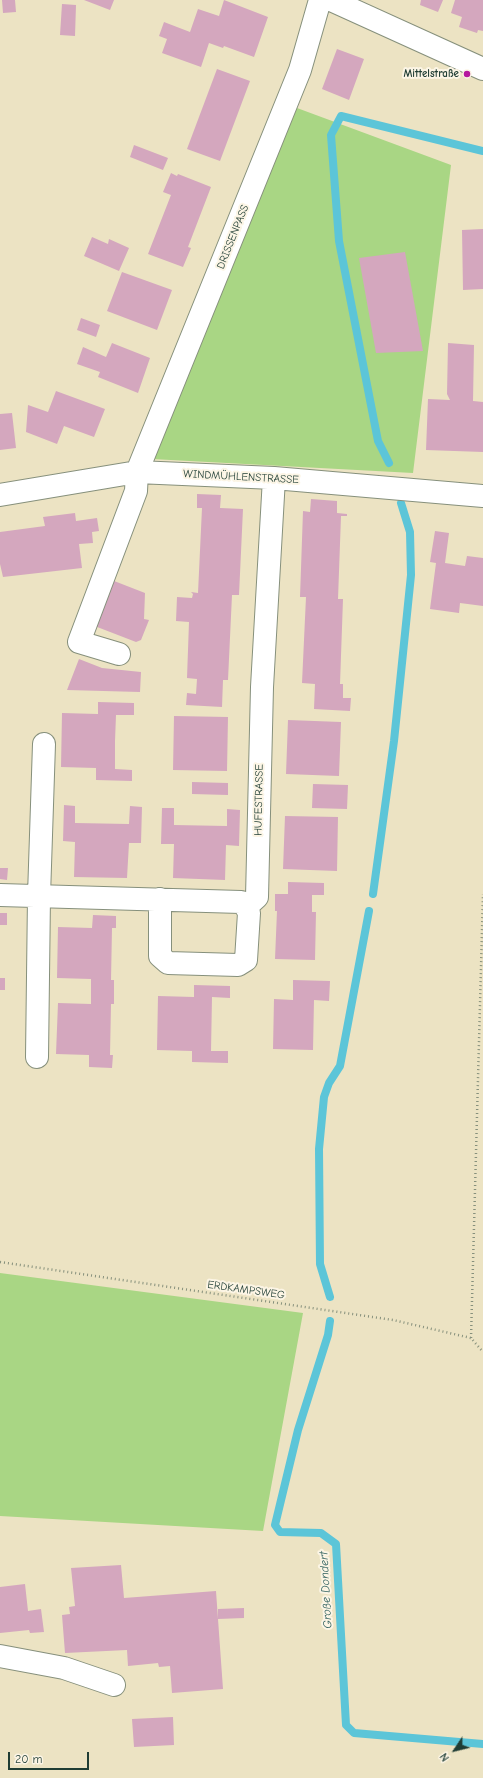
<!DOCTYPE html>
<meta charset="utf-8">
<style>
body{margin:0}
#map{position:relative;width:483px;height:1778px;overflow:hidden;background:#ece3c3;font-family:"Comic Neue",sans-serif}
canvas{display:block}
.north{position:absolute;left:435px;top:1730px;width:40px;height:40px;-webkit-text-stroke:3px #fcf5e5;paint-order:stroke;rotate:235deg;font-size:11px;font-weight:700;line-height:16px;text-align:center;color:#1f3d34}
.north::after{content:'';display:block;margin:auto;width:14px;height:18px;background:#1f3d34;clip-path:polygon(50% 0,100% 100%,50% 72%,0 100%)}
.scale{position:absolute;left:8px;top:1752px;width:81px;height:18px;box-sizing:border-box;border:2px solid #1f3d34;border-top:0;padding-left:5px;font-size:12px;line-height:14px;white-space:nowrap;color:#1f3d34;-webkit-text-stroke:3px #fcf5e5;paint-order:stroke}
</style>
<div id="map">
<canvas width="483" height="1778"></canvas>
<div class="north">N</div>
<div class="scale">20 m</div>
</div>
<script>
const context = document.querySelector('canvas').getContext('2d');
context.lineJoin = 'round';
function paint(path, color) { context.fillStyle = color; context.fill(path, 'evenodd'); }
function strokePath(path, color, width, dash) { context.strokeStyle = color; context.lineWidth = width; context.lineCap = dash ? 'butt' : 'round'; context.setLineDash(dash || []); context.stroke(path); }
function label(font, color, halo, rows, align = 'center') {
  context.font = font + ' "Comic Neue",sans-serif'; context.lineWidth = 4; context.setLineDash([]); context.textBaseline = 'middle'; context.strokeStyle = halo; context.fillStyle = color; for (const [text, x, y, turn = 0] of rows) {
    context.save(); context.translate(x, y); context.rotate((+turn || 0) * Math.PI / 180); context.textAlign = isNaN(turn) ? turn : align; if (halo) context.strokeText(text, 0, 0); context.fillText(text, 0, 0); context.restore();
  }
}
const green = new Path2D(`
 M297,108L451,165L413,473L152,459Z
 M0,1273L303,1313L263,1531L0,1516Z`);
const stream = new Path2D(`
 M389,463L378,441L339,241L331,135L341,116L483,151
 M373,894L394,741L411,575L410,532L401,503
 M330,1297L320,1264L319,1149L324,1097L329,1083L340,1066L369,911
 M330,1321L328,1335L298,1430L275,1525L280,1532L321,1533L336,1544L346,1725L354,1733L483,1744`);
const building = new Path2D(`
 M2,0H15L16,12L3,13Z
 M84,0H114L110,10Z
 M224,0L268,17L254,57L224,46L223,48L209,43L201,67L162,53L167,39L159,36L164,22L190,32L198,9L219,16Z
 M421,0H443L438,12L420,5Z
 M455,0H483V31L478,30L477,33L459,27L462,17L451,13Z
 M62,4L76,5L75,36L60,35Z
 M337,49L364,59L349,100L322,89Z
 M217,69L250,81L220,161L187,149Z
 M134,145L168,158L163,170L130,157Z
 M171,173L177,176L178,174L211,187L188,247L191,248L183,267L148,254L171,195L163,192Z
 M483,229V289L463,290L462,230Z
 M92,237L108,244L109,239L129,248L119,271L84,256Z
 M405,252L423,351L376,353L359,258Z
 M122,272L172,290L157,330L107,311Z
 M81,318L100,325L96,337L77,330Z
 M112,343L150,358L138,393L98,377L100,372L77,364L83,347L106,357Z
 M448,343L474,345L473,401L483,402V452L426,450L428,399L450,400L447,394Z
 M56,391L105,409L94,437L64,426L57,444L26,432L28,405L48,412Z
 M12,413L16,448L0,450V414Z
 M197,494L221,495L220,508L243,509L239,595H232L228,680H223L222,707L186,705L187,693L196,694L197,679L187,678L189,622L176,621L177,597L192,598L193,594L191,592L198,593L202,508H197Z
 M311,499L337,501V513L347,514V516H341L338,599H343L340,684H343V698H351L350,711L314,709L315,684L302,683L306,597H300L303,511L310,512Z
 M75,513L76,521L97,518L99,531L92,532L93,543L79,544L82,568L3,577L0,564V532L45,526L43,517Z
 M435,531L449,533L445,563L465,566L467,556L483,558V606L460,603L459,613L430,609L436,563L430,562Z
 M109,579L145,593L144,619L149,620L141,640L136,642L92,625Z
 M79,659L102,668L141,672L140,692L67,690Z
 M98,702L134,703V715H116L115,741V769L132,770V781L96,780V768L61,767L62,713L98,714Z
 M174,716L228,717L227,771L173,770Z
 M288,720L341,722L339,776L286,774Z
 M192,782L228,783V795L192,794Z
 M313,784L348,785L347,809L312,808Z
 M64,805L75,806V823L129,824L130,806L142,807L141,843H129L127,878L74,877L75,842L63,841Z
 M162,808H174V825L227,826V809L240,810L239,846L226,845L225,880L173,878L174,844H161Z
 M285,816L338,817L337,871L283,869Z
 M0,868H8L7,880L0,879Z
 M288,882L324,883V895H312V912H316L315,960L275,959L277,911H275V894H288Z
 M0,913H7V925H0Z
 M93,915L116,916V928H112L111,980H114V1004H111L110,1055H113L112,1068L89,1067V1055L56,1054L58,1003L91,1004V979L57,978L58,927L92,928Z
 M0,978H5V990H0Z
 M293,980L330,981L329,1001L314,1000L313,1050L273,1049L274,999L293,1000Z
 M194,985L230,986V998L212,997L211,1051H228V1063L192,1062V1051L157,1050L158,996L194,997Z
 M121,1565L124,1598L216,1591L223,1689L172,1693L170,1666L159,1667L158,1663L128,1666L127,1650L65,1653L62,1615L70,1614L69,1607L75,1606L71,1568Z
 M25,1584L28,1611L41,1609L44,1632L30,1633L29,1630L0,1633V1587Z
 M244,1608V1618L218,1619V1609Z
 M173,1717L174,1745L134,1747L132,1719Z`);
const path = new Path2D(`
 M0,1262L393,1320L471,1338L483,1352
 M471,1338L483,894`);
const minor = new Path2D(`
 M331,0L483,69
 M0,495L137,472L274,478L483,496
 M119,654L79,642L136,491L137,472L300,70L320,0
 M0,895L241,902L246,907L249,913L246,960L238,965L168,963L160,956V899
 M246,907L257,897L262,687L274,478
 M37,1057L39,896L44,744
 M0,1656L64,1668L114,1685`);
const markers = [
 [467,74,4,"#b5179e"]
];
const poiNames = [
 ["Mittelstraße",459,74]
];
const streetNames = [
 ["DRISSENPASS",233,237,-68],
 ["WINDMÜHLENSTRASSE",241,477,3],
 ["HUFESTRASSE",259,800,-89],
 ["ERDKAMPSWEG",246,1290,8]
];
const waterNames = [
 ["Große Dondert",326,1590,-93]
];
paint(green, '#a9d684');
strokePath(stream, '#5cc5d8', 8);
paint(building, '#d4a7be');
strokePath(minor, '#86907c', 24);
strokePath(path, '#86907c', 2.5, [1, 3]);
strokePath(minor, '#fff', 22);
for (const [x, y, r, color] of markers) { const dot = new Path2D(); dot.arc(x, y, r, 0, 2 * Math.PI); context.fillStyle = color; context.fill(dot); strokePath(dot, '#fcf5e5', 1.5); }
label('bold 11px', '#1f3d34', '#fcf5e5', poiNames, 'right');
label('11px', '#1f3d34', '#fcf5e5', streetNames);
label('italic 12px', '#2e5f5d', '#fcf5e5', waterNames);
</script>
